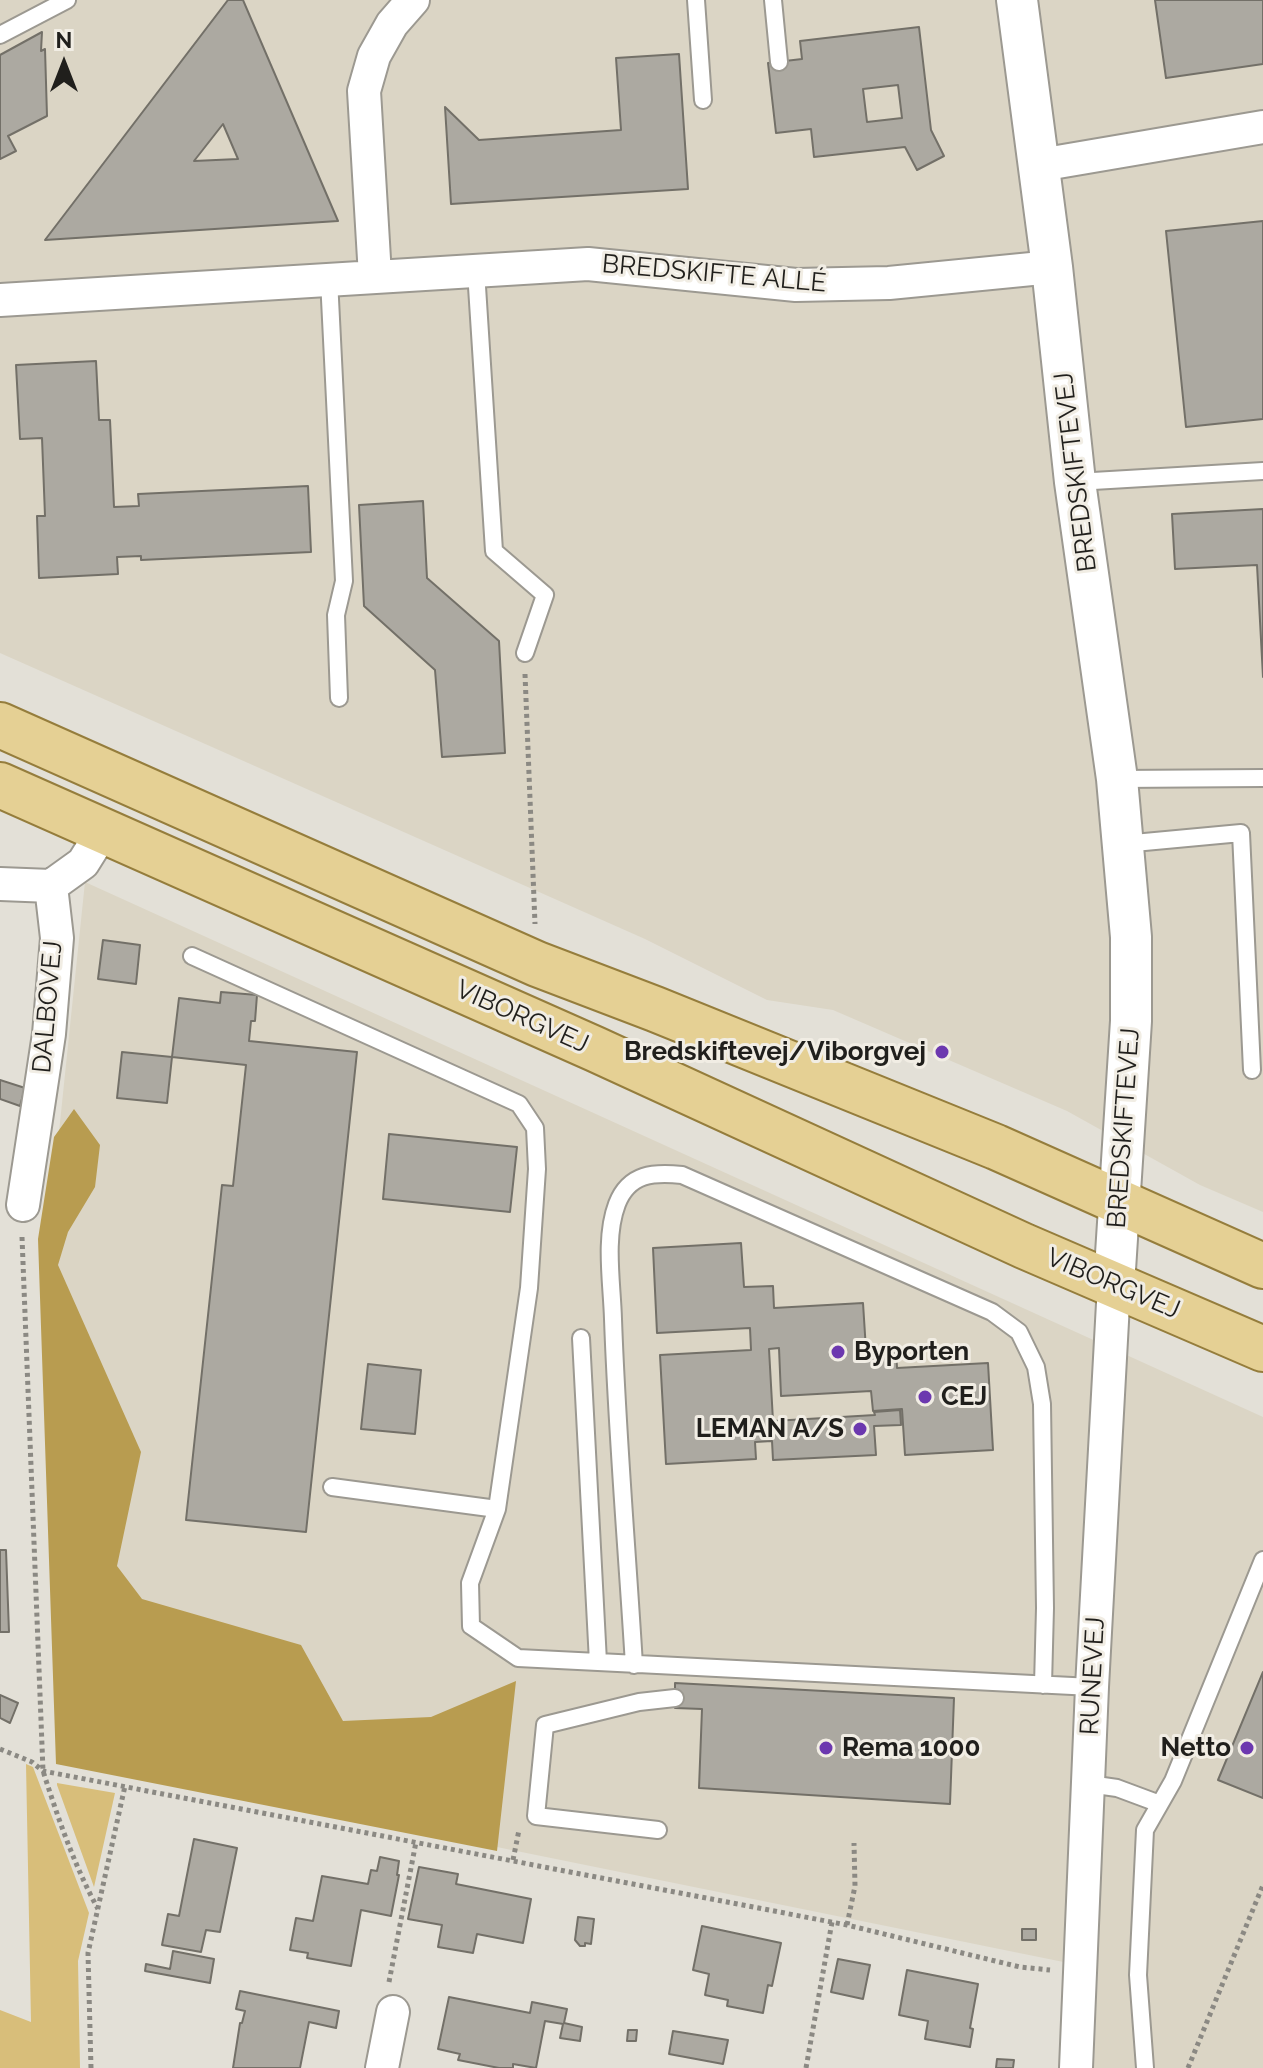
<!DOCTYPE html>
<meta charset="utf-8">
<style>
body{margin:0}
#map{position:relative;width:1263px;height:2068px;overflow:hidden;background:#e3e0d7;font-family:Raleway,sans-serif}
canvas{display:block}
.north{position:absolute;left:24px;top:24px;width:80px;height:80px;-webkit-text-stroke:6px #f1ede4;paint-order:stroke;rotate:0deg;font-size:22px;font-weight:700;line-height:32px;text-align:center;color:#201f1c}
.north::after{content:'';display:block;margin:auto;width:28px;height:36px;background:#201f1c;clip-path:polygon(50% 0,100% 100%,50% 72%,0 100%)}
</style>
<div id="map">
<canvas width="1263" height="2068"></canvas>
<div class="north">N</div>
</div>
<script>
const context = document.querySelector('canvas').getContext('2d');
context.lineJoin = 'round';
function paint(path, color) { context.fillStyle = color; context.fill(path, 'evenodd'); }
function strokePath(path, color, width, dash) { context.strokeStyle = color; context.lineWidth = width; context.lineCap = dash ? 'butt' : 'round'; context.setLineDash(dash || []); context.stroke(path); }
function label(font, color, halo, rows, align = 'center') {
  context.font = font + ' Raleway,sans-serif'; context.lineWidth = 6; context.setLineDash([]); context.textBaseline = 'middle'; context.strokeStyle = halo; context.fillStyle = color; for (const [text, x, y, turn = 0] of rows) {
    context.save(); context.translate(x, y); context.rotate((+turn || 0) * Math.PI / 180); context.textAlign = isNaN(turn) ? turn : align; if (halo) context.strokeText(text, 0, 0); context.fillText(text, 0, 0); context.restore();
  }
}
const built = new Path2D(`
 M0,0H1263V1212L1200,1185L1067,1111L833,1010L767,1000L645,939L0,653Z
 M85,882L1263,1417V2068H1094L1098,1969L73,1761L49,1228Z`);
const green = new Path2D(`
 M26,1764L33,1767L89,1913L78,1961L80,2068H0V2010L31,2022Z
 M57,1783L115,1793L94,1887L57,1785Z`);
const forest = new Path2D(`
 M74,1109L100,1145L95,1187L68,1232L58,1265L141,1452L117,1566L142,1599L301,1645L343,1721L431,1717L516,1681L497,1851L56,1764L38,1239L54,1137Z`);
const building = new Path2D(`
 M228,0H243L338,221L45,240ZM223,124L238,159L194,161Z
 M1155,0H1263V64L1166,78Z
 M919,27L931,130L944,156L917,170L905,147L814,157L811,129L776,133L768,63L802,59L800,41ZM898,85L902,118L867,122L863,89Z
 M42,32L41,51L45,49L47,116L8,136L16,151L0,159V55Z
 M679,54L688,189L451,204L445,107L479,140L621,130L616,58Z
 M1263,221V419L1186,427L1166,231Z
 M96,361L99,420H110L114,507L139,506L138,494L308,486L311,552L141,560V556L117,557L118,574L39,578L37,516H45L42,438L20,439L16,365Z
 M423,501L427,578L499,641L505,753L442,757L435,670L364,606L359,505Z
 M1263,509V677L1257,565L1175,569L1172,514Z
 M103,940L140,945L136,984L98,979Z
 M221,992L257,995L255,1021H251L249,1041L357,1052L306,1532L186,1520L222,1185L233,1186L246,1065L172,1057L179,998L220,1003Z
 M122,1052L172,1057L167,1103L117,1098Z
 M0,1080L25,1088L20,1106L0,1099Z
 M389,1134L517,1147L510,1212L383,1199Z
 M741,1243L744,1287L773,1286L774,1308L863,1303L866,1350L896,1348L897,1368L988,1363L993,1450L905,1455L902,1409L873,1411L871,1391L781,1396L779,1348L769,1349L773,1421L875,1415L874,1412L900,1410L901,1425L874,1426L876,1455L773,1460L772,1441L755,1442L756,1459L666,1464L660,1355L751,1350L750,1328L657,1333L653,1248Z
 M368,1364L421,1370L415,1434L361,1429Z
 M0,1550H6L9,1632H0Z
 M1263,1672V1798L1218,1780Z
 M675,1683L954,1698L950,1804L699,1788L702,1709L675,1708Z
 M0,1695L18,1703L10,1723L0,1718Z
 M194,1839L237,1848L220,1932L206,1930L201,1952L162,1945L168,1914L179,1916Z
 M380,1857L399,1861L397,1875H399L391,1916L361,1910L351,1966L307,1958L308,1953L290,1950L296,1918L313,1921L322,1876L368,1884L371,1870L377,1871Z
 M419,1867L458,1874L456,1884L531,1899L523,1943L477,1934L473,1953L438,1947L442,1925L408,1919Z
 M578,1917L594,1919L591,1944L585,1943V1946H580L575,1940Z
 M702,1926L781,1943L772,1986L768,1985L763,2013L727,2006L728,2000L705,1995L709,1974L693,1970Z
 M1022,1929H1036V1940H1022Z
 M173,1951L214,1959L210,1983L145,1971L146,1964L170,1969Z
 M838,1959L870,1965L863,1999L831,1992Z
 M907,1970L978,1984L970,2028L973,2029L970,2047L925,2039L928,2021L899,2015Z
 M240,1991L339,2011L336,2028L309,2022L300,2068H233L240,2023H242L245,2011L236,2009Z
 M449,1997L530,2013L532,2002L567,2009L564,2023L582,2027L580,2041L560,2038L563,2024L545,2021L536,2068L513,2064V2068H499L458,2060L460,2054L438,2049Z
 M628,2030H637L636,2041H627Z
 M673,2031L728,2040L723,2064L669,2054Z
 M997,2059L1014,2060L1013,2068H996Z`);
const path = new Path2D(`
 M525,674L535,924
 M22,1237L43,1771C58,1818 74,1865 98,1909
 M0,1749L32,1762L43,1771L847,1925L1020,1967L1050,1970
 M513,1860L519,1830
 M847,1925L855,1886L854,1843
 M389,1982L416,1842
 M91,2068L88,1953L125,1786
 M806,2068L832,1922
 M1188,2068L1263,1885`);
const service = new Path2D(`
 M696,0L703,100
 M773,0L779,62
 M0,35L67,0
 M476,271L494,551L545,595L525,653
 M329,279L344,581L336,615L339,698
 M1076,482L1263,471
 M1117,779L1263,778
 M1123,844L1241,833L1252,1070
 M192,956L519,1104L535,1128L537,1169L529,1288L497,1509L332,1487
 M581,1338L598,1662L1092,1687
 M497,1509L470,1583L471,1626L518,1658L598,1662
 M634,1665C627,1549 617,1434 613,1319C612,1283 604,1238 617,1204C629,1173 654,1172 682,1175L992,1312L1019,1332L1036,1367L1042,1404L1045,1608L1043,1685
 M1089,1784L1117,1788L1160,1804
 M658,1830L536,1816L545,1725L639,1702L675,1698
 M1145,2068L1138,1975L1145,1830L1173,1781L1263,1560`);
const minor = new Path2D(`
 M1040,165L1263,127
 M375,276L364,91L374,56L392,24L413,0
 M0,300L588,264L796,285L889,283L1052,267
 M0,884L51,886
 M51,886L83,863L103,831
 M23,1205L49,1034L57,938L51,886
 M382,2068L393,2012
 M1076,2068L1092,1687L1114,1285`);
const tertiary = new Path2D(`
 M1017,0L1052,267L1075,482L1117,779L1131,937V1021L1114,1285`);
const primary = new Path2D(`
 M0,725L537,964L655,1009L996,1147L1263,1266
 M0,785L595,1049L1024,1246L1263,1349`);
const markers = [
 [942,1052,8,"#6c38af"],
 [838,1352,8,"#6c38af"],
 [925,1397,8,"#6c38af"],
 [860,1429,8,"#6c38af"],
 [826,1748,8,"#6c38af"],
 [1247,1748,8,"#6c38af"]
];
const streetNames = [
 ["BREDSKIFTE ALLÉ",714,274,5],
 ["BREDSKIFTEVEJ",1076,472,-97],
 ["DALBOVEJ",48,1007,-85],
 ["VIBORGVEJ",522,1017,24],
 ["BREDSKIFTEVEJ",1124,1128,-86],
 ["VIBORGVEJ",1113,1284,23],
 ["RUNEVEJ",1093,1676,-87]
];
const poiNames = [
 ["Bredskiftevej/Viborgvej",926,1052],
 ["Byporten",854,1352,"left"],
 ["CEJ",941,1397,"left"],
 ["LEMAN A/S",844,1429],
 ["Rema 1000",842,1748,"left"],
 ["Netto",1231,1748]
];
paint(built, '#dbd5c5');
paint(green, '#d8be7a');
paint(forest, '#b89c50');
paint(building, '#aca9a1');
strokePath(building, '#737068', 2);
strokePath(service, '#9c9991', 20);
strokePath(minor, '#9c9991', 36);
strokePath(tertiary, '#9c9991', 44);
strokePath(primary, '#957d3c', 48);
strokePath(path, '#8b8983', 5, [4, 4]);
strokePath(service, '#fff', 16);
strokePath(minor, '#fff', 32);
strokePath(tertiary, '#fff', 40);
strokePath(primary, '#e5d094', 44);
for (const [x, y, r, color] of markers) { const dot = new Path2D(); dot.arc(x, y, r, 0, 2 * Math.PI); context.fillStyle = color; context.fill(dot); strokePath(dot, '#f1ede4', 3); }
label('26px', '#201f1c', '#f1ede4', streetNames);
label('bold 26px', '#201f1c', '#f1ede4', poiNames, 'right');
</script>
